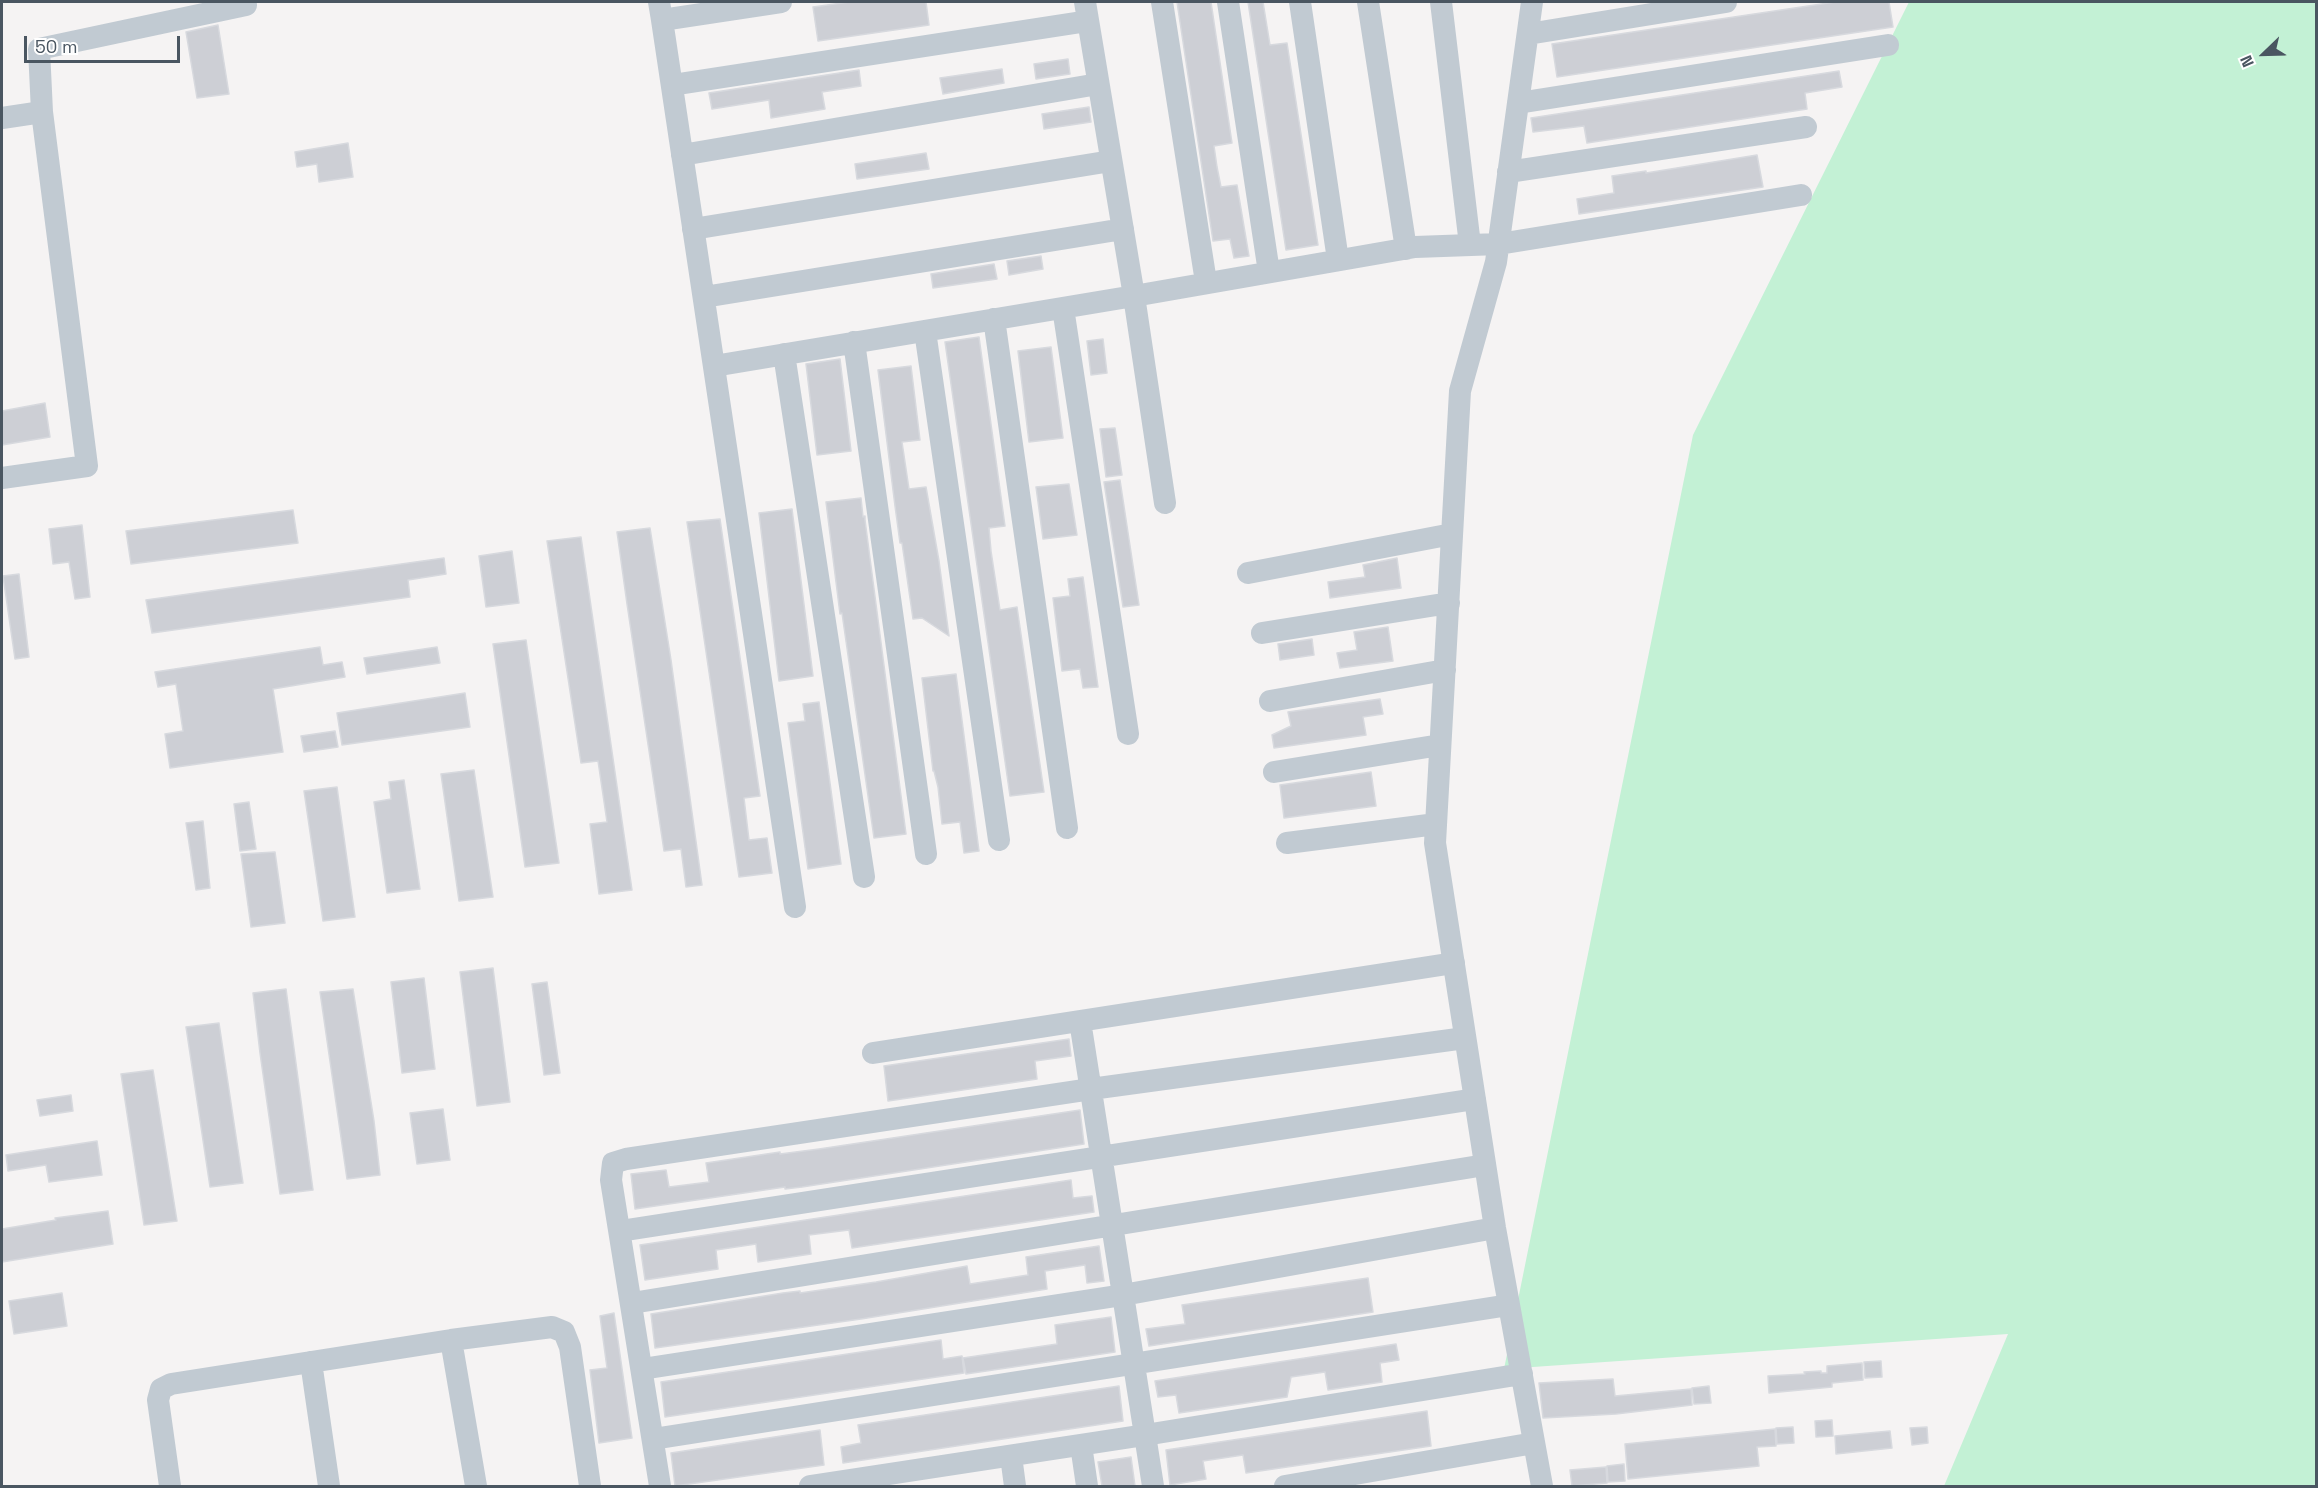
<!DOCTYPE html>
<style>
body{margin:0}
#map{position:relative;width:2318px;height:1488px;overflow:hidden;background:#f5f3f3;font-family:"Space Grotesk",sans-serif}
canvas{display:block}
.frame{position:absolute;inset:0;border:3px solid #4a5661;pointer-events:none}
.north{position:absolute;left:2234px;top:24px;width:60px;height:60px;-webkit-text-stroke:4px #fff;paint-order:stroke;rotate:247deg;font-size:16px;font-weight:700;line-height:24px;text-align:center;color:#4a5661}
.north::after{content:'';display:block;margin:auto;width:21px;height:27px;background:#4a5661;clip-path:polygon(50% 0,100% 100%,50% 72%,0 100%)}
.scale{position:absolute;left:24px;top:36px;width:156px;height:27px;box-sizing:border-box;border:3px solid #4a5661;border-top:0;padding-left:8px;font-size:18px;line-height:21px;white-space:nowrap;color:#4a5661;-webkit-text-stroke:4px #fff;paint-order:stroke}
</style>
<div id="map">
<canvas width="2318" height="1488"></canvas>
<div class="frame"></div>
<div class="north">N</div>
<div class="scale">50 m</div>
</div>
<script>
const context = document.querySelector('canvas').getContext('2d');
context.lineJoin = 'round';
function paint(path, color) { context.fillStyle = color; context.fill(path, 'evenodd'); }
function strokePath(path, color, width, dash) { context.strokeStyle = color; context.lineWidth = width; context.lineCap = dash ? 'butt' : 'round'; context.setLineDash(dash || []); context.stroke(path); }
const green = new Path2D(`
 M1909,2H2316V1486H1944L2008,1334L1504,1369L1693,435Z`);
const building = new Path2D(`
 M849,2H926L929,25L818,41L813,7Z
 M1177,2H1211L1232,143L1214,146L1217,167L1221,187L1237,185L1249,256L1234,258L1230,239L1213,241Z
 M1248,2H1263L1270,45L1287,43L1318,245L1286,250Z
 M1835,2H1889L1893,27L1557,77L1552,44Z
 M218,25L229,94L197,98L186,32Z
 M1068,59L1070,74L1036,79L1034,64Z
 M1002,69L1004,83L943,94L940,78Z
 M859,70L861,86L822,92L825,109L771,118L769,100L712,109L709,93Z
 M1839,71L1842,87L1805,93L1807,109L1587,143L1584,126L1533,132L1531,118Z
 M1089,107L1091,122L1044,129L1042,114Z
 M348,143L353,177L319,182L317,164L297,167L295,152Z
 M926,153L929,169L857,179L855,164Z
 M1757,155L1763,187L1579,214L1577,199L1614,193L1612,176L1646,171V173Z
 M1041,256L1043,269L1009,275L1007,261Z
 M994,264L997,279L933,288L931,274Z
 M979,337L1005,526L989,528L991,551L1000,610L1017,607L1044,792L1010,796L945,342Z
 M1103,339L1107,373L1091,375L1087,341Z
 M1051,347L1063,438L1029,442L1018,351Z
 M840,359L851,451L817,455L806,364Z
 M911,366L920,440L902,442L909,489L926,487L939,561L949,636L922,618L913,619L902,543H900L895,506L878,370Z
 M45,403L50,437L2,445V411Z
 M1115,428L1122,475L1106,477L1100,429Z
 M1120,480L1139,605L1123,607L1104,482Z
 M1069,484L1077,535L1043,539L1036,487Z
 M861,498L863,517L865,516V520L906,834L874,838L842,613L840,614L826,502Z
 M792,509L813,676L779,681L759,513Z
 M293,510L298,543L131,564L126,531Z
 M720,519L760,796L744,798L749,840L767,838L772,873L739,877L687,522Z
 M82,525L90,597L75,599L69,562L53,564L49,529Z
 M650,528L671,660L702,885L686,887L681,849L664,851L627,604L617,532Z
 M581,537L632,890L599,894L590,824L607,822L598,761L581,763L547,541Z
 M512,551L519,603L486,607L479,556Z
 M444,558L446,574L408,580L410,597L152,633L146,600Z
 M1397,558L1401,588L1330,598L1328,582L1365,577L1363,565Z
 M19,574L29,657L15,659L3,576Z
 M1083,577L1098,687L1083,688L1080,669L1062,671L1053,598L1070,596L1068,579Z
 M1388,627L1393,661L1340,668L1337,653L1357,650L1354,632Z
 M1312,639L1314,655L1280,660L1278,644Z
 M526,640L559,863L525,867L493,644Z
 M320,647L323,665L342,662L345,677L273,689L283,752L170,768L165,734L183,731L176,684L158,687L155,672Z
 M437,647L440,663L367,674L364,658Z
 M956,674L979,851L964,853L960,822L942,824L938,787L934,771H933L922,678Z
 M465,693L470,727L342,745L337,713Z
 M1380,699L1383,714L1363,717L1366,735L1274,748L1272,735L1291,726L1288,712Z
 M819,702L841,864L808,869L788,723L805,721L803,704Z
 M335,731L338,747L304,752L301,736Z
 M474,770L493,897L459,901L441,774Z
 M1371,772L1376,806L1284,818L1280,785Z
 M404,780L420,889L387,893L374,802L391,799L389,782Z
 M337,787L355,917L323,921L304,791Z
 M249,802L256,849L240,851L234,804Z
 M203,821L210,888L196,890L186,823Z
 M275,852L285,923L251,927L241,854Z
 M493,968L510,1102L477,1106L460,972Z
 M424,978L435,1069L402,1073L391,982Z
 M547,982L560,1073L544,1075L532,984Z
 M286,989L313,1190L280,1194L260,1053L253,993Z
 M353,989L374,1121L380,1175L347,1179L320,992Z
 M219,1023L243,1183L210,1187L186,1027Z
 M1069,1039L1071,1056L1035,1061L1037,1079L888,1101L884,1066Z
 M153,1070L177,1221L144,1225L121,1074Z
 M71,1095L73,1111L40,1116L37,1100Z
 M443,1109L450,1160L417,1164L410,1113Z
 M1080,1110L1084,1144L802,1187L785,1189V1187L635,1209L631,1174L666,1170L669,1187L709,1182L706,1163L780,1152V1154L819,1149Z
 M97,1141L102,1175L49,1182L46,1165L8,1171L6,1155Z
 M1071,1180L1073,1198L1092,1196L1094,1212L852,1248L849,1230L809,1235L811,1254L758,1262L756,1244L716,1250L718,1269L645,1280L640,1245Z
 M108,1211L113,1244L2,1262V1229L56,1220L55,1218Z
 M1099,1246L1104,1281L1087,1283L1085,1265L1045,1271L1047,1289L861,1319L655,1348L651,1314L783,1293L800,1291V1293L876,1282L967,1266L970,1284L1028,1275L1026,1257Z
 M1368,1278L1373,1312L1149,1346L1146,1329L1185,1324L1182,1305Z
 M62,1293L67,1326L14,1334L9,1301Z
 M614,1313L632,1438L599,1443L590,1370L607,1368L600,1316Z
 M1111,1317L1115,1352L966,1374L963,1358L1057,1344L1055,1325Z
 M941,1340L943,1359L962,1356L964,1373L665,1417L661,1382Z
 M1396,1344L1399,1360L1380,1363L1382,1382L1328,1390L1325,1372L1291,1377L1287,1397L1179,1413L1176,1395L1158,1397L1155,1381Z
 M1881,1361L1882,1377L1865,1378L1864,1362Z
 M1862,1363L1863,1380L1832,1383V1387L1769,1393L1768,1376L1805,1374L1804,1372L1821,1371V1373H1827V1366Z
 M1613,1379L1615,1396L1691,1389L1692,1405L1616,1414L1543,1418L1539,1383Z
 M1119,1386L1123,1421L843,1463L841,1447L861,1443L858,1425Z
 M1709,1386L1711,1403L1694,1404L1692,1388Z
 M1427,1411L1431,1446L1246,1473L1243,1455L1203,1461L1206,1479L1170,1485L1166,1450Z
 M1832,1420L1833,1436L1816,1437L1815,1421Z
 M1793,1427L1794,1443L1777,1444L1776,1428Z
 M1927,1427L1928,1443L1912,1445L1910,1428Z
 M1775,1429L1776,1446L1757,1447L1759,1466L1628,1479L1625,1444Z
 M820,1430L824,1465L675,1486L671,1453Z
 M1890,1431L1892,1448L1836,1454L1835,1436Z
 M1131,1457L1135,1486H1102L1098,1462Z
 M1624,1464L1625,1481L1608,1482L1607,1466Z
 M1606,1467L1607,1483L1572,1486L1570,1470Z`);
const street = new Path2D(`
 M659,2L662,20L781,2
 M1162,2L1206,282
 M1228,2L1269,272
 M1300,2L1338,260
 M1368,2L1406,249
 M1441,2L1470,245
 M1532,2L1496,262L1460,391L1435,843L1495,1228L1542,1486
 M662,20L795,907
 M1528,34L1726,2
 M672,85L1088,21
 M1518,103L1888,45
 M2,118L42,112
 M682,155L1098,84
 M1508,172L1806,127
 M693,229L1111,161
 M704,297L1123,229
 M1063,308L1128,734
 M994,319L1067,828
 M925,331L999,840
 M854,342L926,854
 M784,354L864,877
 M714,366L1134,296L1085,2
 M2,478L87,466L42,112L39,49L246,5L245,2
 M1165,503L1134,296L1415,247L1499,244L1801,195
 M1248,573L1452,534
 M1262,633L1449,603
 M1270,701L1445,670
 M1274,772L1440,745
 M1287,843L1436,824
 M1080,1021L1153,1486
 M873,1053L1454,963
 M620,1231L1475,1099
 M632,1303L1485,1165
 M451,1340L476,1486
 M311,1362L329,1486
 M642,1369L1123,1295L1495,1228
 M653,1439L1509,1305
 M1081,1445L1087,1486
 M1011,1456L1015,1486
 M170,1486L158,1400L161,1389L171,1384L451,1340L552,1327L564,1332L570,1347L590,1486
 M660,1486L611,1180L613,1163L626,1159L1091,1089L1465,1038
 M810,1486L1145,1435L1522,1374
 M1285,1486L1534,1443`);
paint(green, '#c3f1d5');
paint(building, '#cdcfd5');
strokePath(building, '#d7d9de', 1.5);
strokePath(street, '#c1cad2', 22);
</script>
